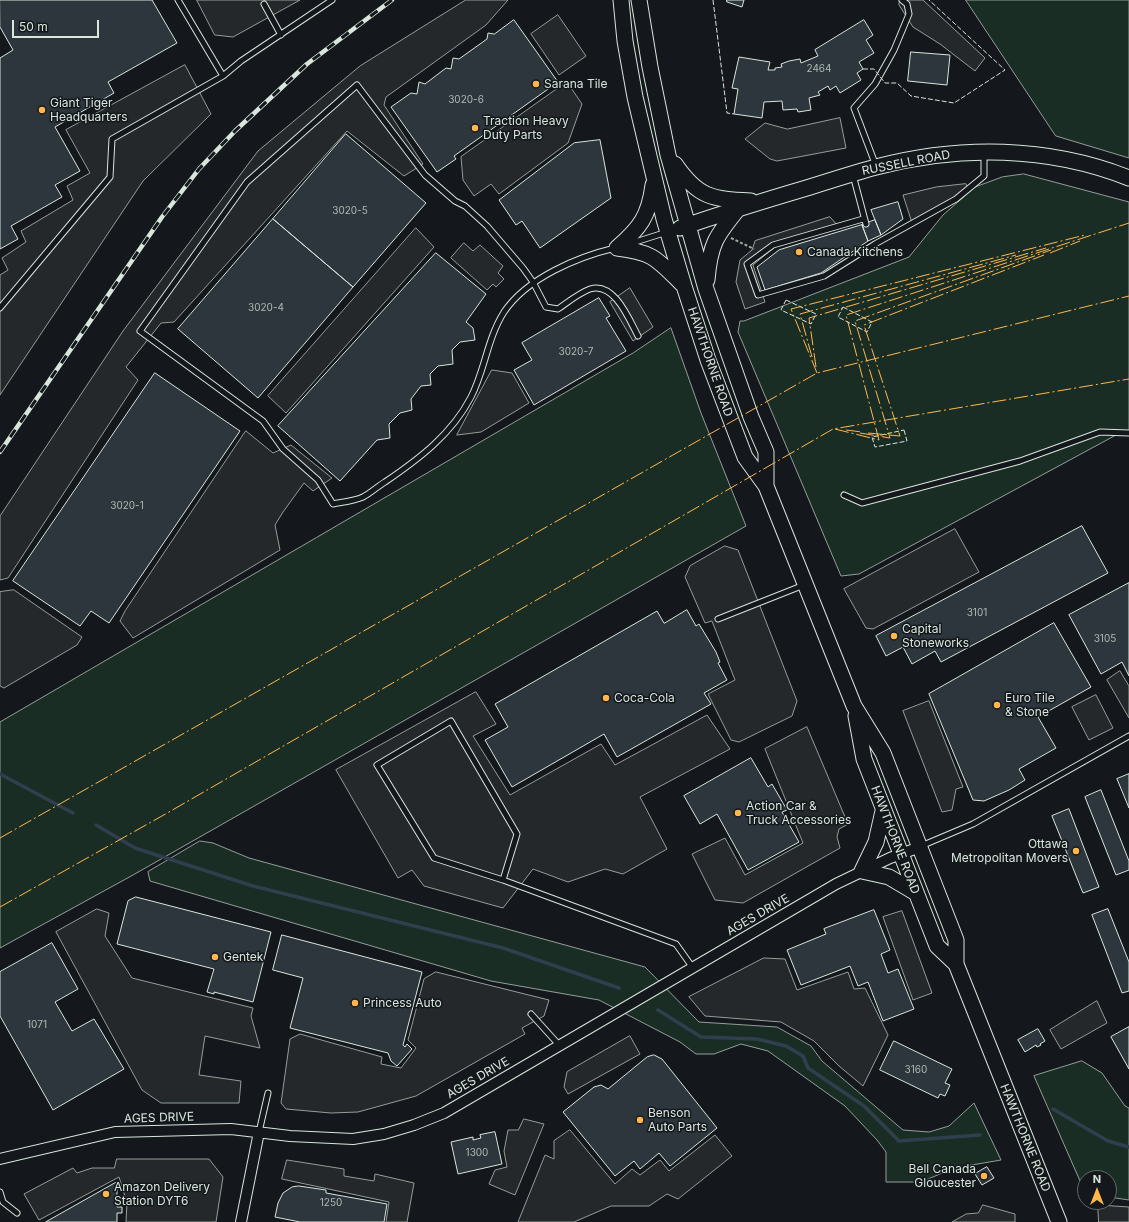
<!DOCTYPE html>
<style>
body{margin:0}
#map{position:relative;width:1129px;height:1222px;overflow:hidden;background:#14181c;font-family:Inter,sans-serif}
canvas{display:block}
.north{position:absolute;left:1077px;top:1170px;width:40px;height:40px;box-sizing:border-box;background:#14181c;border:1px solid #626a69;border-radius:50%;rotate:0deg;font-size:11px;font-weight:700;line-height:16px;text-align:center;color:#d8e6dc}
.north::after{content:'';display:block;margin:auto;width:14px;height:18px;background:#ffb74d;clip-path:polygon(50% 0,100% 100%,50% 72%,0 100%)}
.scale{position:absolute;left:12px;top:20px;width:87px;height:18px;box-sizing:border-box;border:2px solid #d8e6dc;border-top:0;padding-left:5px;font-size:12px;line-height:14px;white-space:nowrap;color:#d8e6dc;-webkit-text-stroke:3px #14181c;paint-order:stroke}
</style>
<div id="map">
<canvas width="1129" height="1222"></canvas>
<div class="north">N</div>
<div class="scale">50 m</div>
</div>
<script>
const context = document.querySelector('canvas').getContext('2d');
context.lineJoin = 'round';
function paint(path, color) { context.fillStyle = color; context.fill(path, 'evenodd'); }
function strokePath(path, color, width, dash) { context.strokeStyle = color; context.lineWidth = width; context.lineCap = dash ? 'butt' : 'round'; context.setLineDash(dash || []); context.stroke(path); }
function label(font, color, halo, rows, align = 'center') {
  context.font = font + ' Inter,sans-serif'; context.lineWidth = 3; context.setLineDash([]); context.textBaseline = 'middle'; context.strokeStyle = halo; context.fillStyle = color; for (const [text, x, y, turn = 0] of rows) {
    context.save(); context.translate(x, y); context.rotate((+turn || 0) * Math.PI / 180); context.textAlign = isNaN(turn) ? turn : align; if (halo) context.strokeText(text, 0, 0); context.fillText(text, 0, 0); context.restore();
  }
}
const green = new Path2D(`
 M966,0H1129V158L1056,136Z
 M1024,174L1129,202V434L1116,435L859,574L841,576L738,332L740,321H744L909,257L943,215L975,187L1002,177Z
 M671,328L701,413L746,526L133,875L0,948V722L633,353Z
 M200,841L213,843L249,858L645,967L699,1022L777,1027L811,1046L822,1061L903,1130L929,1132L949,1126L974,1103L1001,1160L954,1168L921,1182H886V1152L877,1140L845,1106L768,1051L741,1044L714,1054H696L680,1042L599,1000L491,981L150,881L148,872Z
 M1082,1061L1102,1073L1125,1106L1129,1108V1200L1109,1197V1178H1085V1191L1084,1190L1034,1076Z`);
const parking = new Path2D(`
 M197,0H300L233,37L215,35Z
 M466,0H508L486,25L386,97L384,105L423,164L404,176L347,131L174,322L161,323L126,367L138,380L8,578L0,580V516L123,331L258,151L360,66Z
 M900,0H923L985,58L975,71L940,44L913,27L899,5Z
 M558,15L586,56L559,75L531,34Z
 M185,65L211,114L143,181L0,395V275L8,270L2,258L26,242L21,231L73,200L67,186L90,173L66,130Z
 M567,82L582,104L568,143L499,194L491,184L474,196L463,180L461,157Z
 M840,118L846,148L777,161L770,159L745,139L765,123L787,129Z
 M966,184L968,189L913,226L903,195L936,187Z
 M830,217L839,227L776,246L753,265L765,302L745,309L736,282L740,260L752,250L755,241Z
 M416,228L434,247L286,413L268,396Z
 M464,243L473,251L480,245L503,266L498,273L504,279L496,287L493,284L487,290L451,258Z
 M630,288L653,327L633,341L610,302Z
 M492,370L512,373L529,403L481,432L457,435Z
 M246,431L273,453L291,445L332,478L313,491L304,483L283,512L275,525L280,550L133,638L120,621L125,611Z
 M955,529L979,572L873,629L866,628L844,589Z
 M725,546L738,550L797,701L792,716L739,742L731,740L708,694L735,680L712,621L705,623L685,577L690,566Z
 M14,590L82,637L77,645L4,688L0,686V592Z
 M1120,671L1129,686V718L1107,680Z
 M476,692L496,724L473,736L510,795L601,744L615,765L707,715L730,749L640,797L667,849L623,874L605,869L568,882L533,869L503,908L424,886L412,870L398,878L336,770Z
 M1096,695L1113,728L1089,740L1072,707Z
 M929,701L963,787L956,789L952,810L942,812L903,711Z
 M807,727L848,824L839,829L837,837L840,848L743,903L715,900L692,854L725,838L745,875L803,843L765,749Z
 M97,909L109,913L105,936L132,978L253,1008L251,1016L260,1048L205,1036L199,1075L241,1081L239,1103H161L142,1090L56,932Z
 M902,911L932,993L913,1000L883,917Z
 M764,958L785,959L797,990L848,972L854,989L865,988L888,1035L863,1086L839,1066L814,1041L781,1022L705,1016L689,997Z
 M436,972L549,1000L544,1016L522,1028L525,1034L416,1096L358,1112L331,1113L286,1109L281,1103L290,1039L300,1034L382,1057L381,1064L401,1068L416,1048L408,1040L424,979Z
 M1097,1001L1107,1023L1061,1049L1050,1030Z
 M630,1036L640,1054L568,1094L564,1087L567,1072Z
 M524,1119L544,1124L515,1195L489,1184L495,1170L507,1167L504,1151L508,1130H518Z
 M570,1130L615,1184L632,1169L640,1175L660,1160L669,1171L715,1135L732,1156L678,1199L667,1194L649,1206H611L574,1222H518L545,1155L554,1159V1141Z
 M117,1159H209L223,1177L216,1222H126L127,1203L119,1177L39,1220L24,1194L73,1168L77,1173L92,1168H114Z
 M287,1160L344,1169V1176L374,1181L375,1174L414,1183L407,1222H386L389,1202L282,1179Z
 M983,1205L1015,1214V1222H952L966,1214L978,1213Z
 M1098,1205L1129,1207V1222H1099Z`);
const stream = new Path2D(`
 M0,774L73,813
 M96,825L135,848L253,886L503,948L619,988
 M658,1010L701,1037L757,1039L786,1046L803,1056L808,1068L864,1106L899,1141L980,1135
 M1053,1109L1108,1141L1129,1147`);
const building = new Path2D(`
 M0,0H152L177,43L108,82L114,93L55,127L80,171L55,185L62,197L11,226L18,239L0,249V58L13,50L0,27Z
 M727,0H744L742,7L727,2Z
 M514,20L558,82L454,156L456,159L437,172L391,107L411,93L417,94L419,82L425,84L446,68L451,69L453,58L459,59L487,39L488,33L494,34Z
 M864,20L873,35L866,40L874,53L859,62L863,69L857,73L861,80L840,93L836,86L830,90L828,86L818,92L820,95L809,98L811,110L798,112L797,109L783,110L782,101L764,102L762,118L734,114L738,89L732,88L739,57L770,62L768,70H775V68L782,67L781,64L789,61L800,59L801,63L818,56L815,50Z
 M911,52L950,55L947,85L908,81Z
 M346,134L426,203L353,287L273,219Z
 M600,140L611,198L540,248L522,221L516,225L499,200L574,143Z
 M898,202L903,219L881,235L871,210Z
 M273,219L353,287L258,398L178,329Z
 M875,220L881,235L868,241L862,225Z
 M862,225L868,241L821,273L765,290L757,267L779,250Z
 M436,253L486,294L466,322L473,328L475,340L460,342L452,350L453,364L438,366L430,374L431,385L421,386L411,399L412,410L400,413L389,424L390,438L377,440L340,481L278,426Z
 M599,298L610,316L606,318L626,351L534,405L514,370L532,360L522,343Z
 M155,373L240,431L109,623L91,611L80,626L13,581Z
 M1082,526L1108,573L941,662L935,651L912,664L903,647L886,656L876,636Z
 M1129,583V676L1122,662L1101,674L1069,615Z
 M687,610L696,626L699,624L716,652L720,662L718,663L727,680L704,693L711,704L617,757L604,734L512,787L485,740L508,727L495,704L657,611L664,623Z
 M1054,623L1091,687L1038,717L1056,748L1019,769L1025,780L1009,790L984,801L973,800L929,694Z
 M751,758L768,787L772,784L787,810L782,812L799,842L748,870L717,814L700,824L684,796Z
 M1129,774V808L1117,779Z
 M1101,790L1129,861V870L1116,875L1085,797Z
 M1069,809L1099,887L1083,893L1052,816Z
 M136,897L271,932L253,1002L214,992V994L207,992L214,969L117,944L128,901Z
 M1108,909L1129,962V991L1122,993L1092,915Z
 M874,910L890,950L881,954L888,973L898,969L914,1009L883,1021L868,982L858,986L850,966L801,985L787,950L826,934L824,929Z
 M282,935L422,972L403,1045L405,1047L407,1044L412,1049L397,1066L391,1061L388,1053L290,1028L303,978L273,970Z
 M52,943L78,989L55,1002L72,1031L94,1019L124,1069L53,1110L0,1016V972Z
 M1129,1027V1069L1111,1037Z
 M1038,1029L1045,1041L1040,1044L1041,1045L1037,1047L1036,1045L1025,1052L1018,1040Z
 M894,1041L952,1069L945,1083L950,1085L945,1096L940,1094L938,1098L880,1070Z
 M654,1055L662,1059L717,1128L670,1166L659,1153L640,1169L634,1161L615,1176L563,1112L594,1087L601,1085L608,1089L647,1057Z
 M495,1132L502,1164L458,1174L451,1142L473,1137V1140L481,1138L480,1135Z
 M987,1167L994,1178L982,1185L975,1174Z
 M117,1182V1207H122V1213H117V1222H46Z
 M299,1186L326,1190V1193L387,1204L384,1222H300L275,1217L278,1203L283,1193L292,1187Z`);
const path = new Path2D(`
 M731,238L754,249`);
const lane = new Path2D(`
 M178,0L223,76
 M264,4L281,35
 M876,166L854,108L875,84L894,50L909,14L907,4L902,0
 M853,175L866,224
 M863,219L773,245L747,264L758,295L824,276L875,244L956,199L984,176V155
 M629,244L667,232
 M615,248C577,257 527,278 504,312C487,339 485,370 471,397C452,434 419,459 385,482C378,486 371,493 363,497C354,501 343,502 333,504L318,480L283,449L263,421L140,331L247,182L357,85L425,175L455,201L465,206L487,226L523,268L533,282L546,307L558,309C568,302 579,293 590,289C614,281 629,319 638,336
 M0,308L110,177L112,139L223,76L241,61L332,0
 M844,495L862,503L1020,461L1100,432L1129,433
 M718,619L804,585
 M921,846L973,824L1129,736
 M503,880L517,834L451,721L377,765L434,858L503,880L676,944L693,968
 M531,1014L560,1046
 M259,1132L268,1093
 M0,1192L3,1202L17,1213`);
const street = new Path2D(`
 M0,1159L115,1132L231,1129L290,1136L353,1139L384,1134L414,1125L444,1113L836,884L890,858L920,847
 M241,1222L259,1132`);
const secondary = new Path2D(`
 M621,0L625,41L635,97L664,219L684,286L708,360L745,457L766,486L854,706L883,753L956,940V964L1059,1222
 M639,0L650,67L668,155L706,289L751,417L766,452V486
 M675,164C698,198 712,199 751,201
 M680,228C723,213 766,200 810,187C832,180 854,173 876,167C960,145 1048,146 1129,178
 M617,248C640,228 649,216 653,185
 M617,248C653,252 657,259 682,284
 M707,280C710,244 716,236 738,209
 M856,716L864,759L937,946L956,964
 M883,811L876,842L862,871L889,877L916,893`);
const rail = new Path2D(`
 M0,452L162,217L199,169L235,131L307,64L392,0`);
const fence = new Path2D(`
 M713,0L727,113L734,114
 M863,69H874L885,83H897L911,96L954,103L1005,70L929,0
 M786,300L816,314L811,324L781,310Z
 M843,307L872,322L867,332L838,317Z
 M904,430L907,441L875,447L872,437Z`);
const power = new Path2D(`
 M1050,253L1080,241
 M812,357L800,314L1016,255
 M816,367L809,318L1046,248
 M817,373L791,309L1085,235
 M835,429L879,440L846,315L1129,223
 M846,430L862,432
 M860,433L890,438L855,321L1051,250
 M868,433L900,436L864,325L1044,255
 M0,838L817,373L1129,296
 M0,907L169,812L833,429L1129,379`);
const markers = [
 [536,84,4,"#ffb74d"],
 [42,110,4,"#ffb74d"],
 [475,128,4,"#ffb74d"],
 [799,252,4,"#ffb74d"],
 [894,636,4,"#ffb74d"],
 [606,698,4,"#ffb74d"],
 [997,705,4,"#ffb74d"],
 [738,813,4,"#ffb74d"],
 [1076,851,4,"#ffb74d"],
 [215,957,4,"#ffb74d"],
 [355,1003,4,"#ffb74d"],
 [640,1120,4,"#ffb74d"],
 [984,1176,4,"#ffb74d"],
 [106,1194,4,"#ffb74d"]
];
const numberNames = [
 ["2464",819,69],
 ["3020-6",466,100],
 ["3020-5",350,211],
 ["3020-4",266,308],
 ["3020-7",576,352],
 ["3020-1",127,506],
 ["3101",977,613],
 ["3105",1105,639],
 ["1071",37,1025],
 ["3160",916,1070],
 ["1300",477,1153],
 ["1250",331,1203]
];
const poiNames = [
 ["Sarana Tile",544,84],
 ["Giant Tiger",50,103],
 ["Headquarters",50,117],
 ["Traction Heavy",483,121],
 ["Duty Parts",483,135],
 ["Canada Kitchens",807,252],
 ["Capital",902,629],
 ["Stoneworks",902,643],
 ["Coca-Cola",614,698],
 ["Euro Tile",1005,698],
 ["& Stone",1005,712],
 ["Action Car &",746,806],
 ["Truck Accessories",746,820],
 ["Ottawa",1068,844,"right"],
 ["Metropolitan Movers",1068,858,"right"],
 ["Gentek",223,957],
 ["Princess Auto",363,1003],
 ["Benson",648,1113],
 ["Auto Parts",648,1127],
 ["Bell Canada",976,1169,"right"],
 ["Gloucester",976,1183,"right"],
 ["Amazon Delivery",114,1187],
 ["Station DYT6",114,1201]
];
const streetNames = [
 ["RUSSELL ROAD",906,163,-11],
 ["HAWTHORNE ROAD",710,362,71],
 ["HAWTHORNE ROAD",895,840,69],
 ["AGES DRIVE",758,915,-30],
 ["AGES DRIVE",478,1078,-30],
 ["AGES DRIVE",159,1118,-2],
 ["HAWTHORNE ROAD",1025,1138,68]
];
paint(green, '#1a2d24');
strokePath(green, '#939e99', 1);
paint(parking, '#24282b');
strokePath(parking, '#939e99', 1);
strokePath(stream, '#2f3f4d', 3.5);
paint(building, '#2c363c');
strokePath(building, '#d8e6dc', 1);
strokePath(lane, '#d8e6dc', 7);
strokePath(street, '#d8e6dc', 12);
strokePath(secondary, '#d8e6dc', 17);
strokePath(path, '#9da8a2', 2, [3, 2]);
strokePath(lane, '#14181c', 5);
strokePath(street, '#14181c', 10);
strokePath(secondary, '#14181c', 15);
strokePath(rail, '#d8e6dc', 4.5);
strokePath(rail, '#14181c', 3, [9]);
strokePath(fence, '#d8e6dc', 1, [5, 2]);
strokePath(power, '#ffb74d', 1, [14, 3, 2, 3]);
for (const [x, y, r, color] of markers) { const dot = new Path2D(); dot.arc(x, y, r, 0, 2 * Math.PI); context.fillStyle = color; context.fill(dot); strokePath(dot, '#14181c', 1.5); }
label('10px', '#adbab4', null, numberNames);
label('12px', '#d8e6dc', '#14181c', poiNames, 'left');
label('12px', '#d8e6dc', '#14181c', streetNames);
</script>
